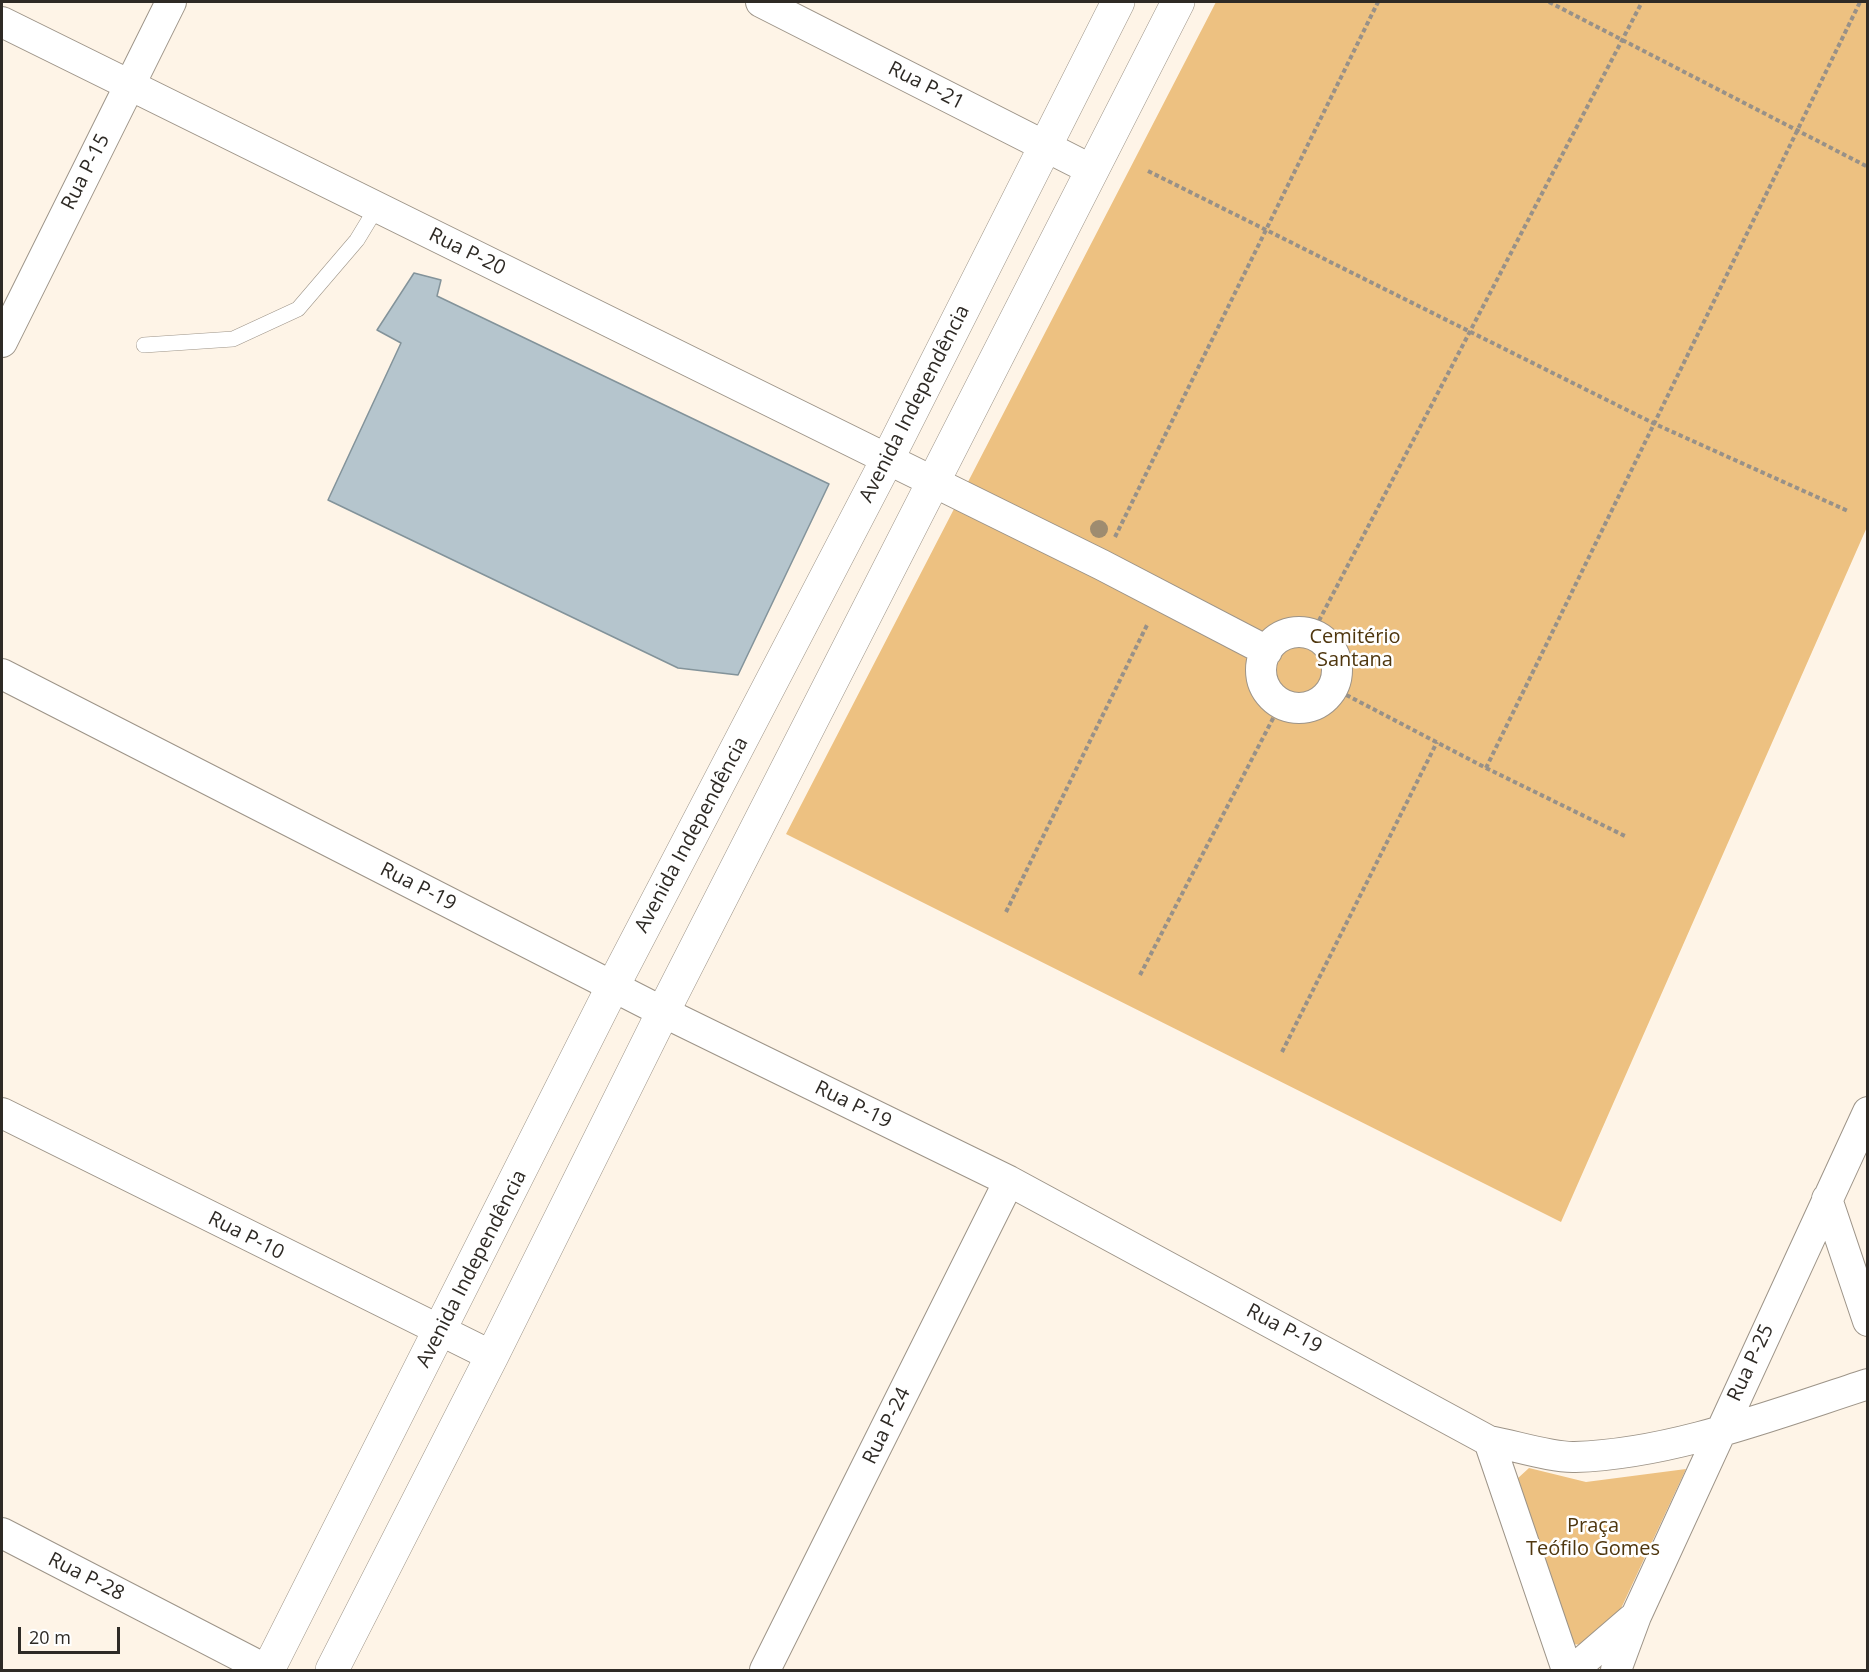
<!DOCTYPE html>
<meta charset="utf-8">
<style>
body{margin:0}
#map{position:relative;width:1869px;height:1672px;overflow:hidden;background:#fef4e7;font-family:"Open Sans",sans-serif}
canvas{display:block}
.frame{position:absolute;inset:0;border:3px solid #2e2a25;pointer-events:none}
.scale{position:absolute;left:18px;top:1627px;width:102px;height:27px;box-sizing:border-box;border:3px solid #2e2a25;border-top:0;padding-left:8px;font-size:18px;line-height:21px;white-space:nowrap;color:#2e2a25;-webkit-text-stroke:4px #fff;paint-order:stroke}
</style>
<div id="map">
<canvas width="1869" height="1672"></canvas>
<div class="frame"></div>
<div class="scale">20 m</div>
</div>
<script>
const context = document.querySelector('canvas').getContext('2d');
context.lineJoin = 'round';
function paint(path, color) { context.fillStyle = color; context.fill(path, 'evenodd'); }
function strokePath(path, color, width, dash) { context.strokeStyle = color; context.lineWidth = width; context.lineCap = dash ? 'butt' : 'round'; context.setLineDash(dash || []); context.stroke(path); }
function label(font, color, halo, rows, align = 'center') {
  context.font = font + ' "Open Sans",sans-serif'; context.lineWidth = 5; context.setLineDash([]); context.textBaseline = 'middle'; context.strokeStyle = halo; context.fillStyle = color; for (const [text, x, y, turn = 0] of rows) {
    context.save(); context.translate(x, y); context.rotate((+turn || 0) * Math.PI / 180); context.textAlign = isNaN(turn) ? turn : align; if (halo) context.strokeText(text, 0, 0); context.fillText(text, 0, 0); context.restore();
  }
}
const green = new Path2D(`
 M1216,2H1867V527L1561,1222L786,834Z
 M1529,1468L1586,1482L1686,1469L1611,1630L1586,1645L1569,1644L1517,1479Z`);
const building = new Path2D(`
 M414,273L441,280L437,296L829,484L738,675L678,668L328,500L401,343L377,330Z`);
const path = new Path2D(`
 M1549,2L1868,167
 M1148,171L1655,424L1848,511
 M1115,537L1378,2
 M1312,634L1642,2
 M1333,688L1486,768L1860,2
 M1486,768L1627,837
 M1006,912L1148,623
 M1140,975L1281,703
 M1282,1052L1437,742`);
const lane = new Path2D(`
 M144,345L233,339L298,309L357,240L377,207`);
const street = new Path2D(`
 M761,2L1092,170
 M2,22L1102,565L1267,651
 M2,342L171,2
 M1261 670a38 38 0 1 1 76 0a38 38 0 1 1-76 0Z
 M2,674L663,1012L1009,1181L1489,1441C1513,1445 1552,1458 1575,1457C1672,1454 1775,1414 1868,1384
 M2,1113L492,1356
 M1827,1199L1868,1321
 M1489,1441L1567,1670
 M2,1533L267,1670
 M765,1670L1009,1181
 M1573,1670L1631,1620
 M1616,1670L1636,1616L1868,1112`);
const primary = new Path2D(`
 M268,1670L613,986L887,460L1118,2
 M332,1670L492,1356L663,1012L1178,2`);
const trees = [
 [1099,529]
];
const streetNames = [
 ["Rua P-21",926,86,27],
 ["Rua P-15",86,172,-63],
 ["Rua P-20",467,252,26],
 ["Avenida Independência",915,404,-63],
 ["Avenida Independência",692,835,-62],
 ["Rua P-19",418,887,27],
 ["Rua P-19",853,1105,26],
 ["Rua P-10",246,1236,27],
 ["Avenida Independência",472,1269,-63],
 ["Rua P-19",1284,1329,28],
 ["Rua P-25",1751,1363,-65],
 ["Rua P-24",887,1426,-64],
 ["Rua P-28",86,1577,27]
];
const parkNames = [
 ["Cemitério",1355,637],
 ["Santana",1355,660],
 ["Praça",1593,1526],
 ["Teófilo Gomes",1593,1549]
];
paint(green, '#edc181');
paint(building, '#b5c5cd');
strokePath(building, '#83939a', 1.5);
strokePath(lane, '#9d9488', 16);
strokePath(street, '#9d9488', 32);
strokePath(primary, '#9d9488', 34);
strokePath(path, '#989188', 4, [4.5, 3]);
strokePath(lane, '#fff', 15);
strokePath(street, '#fff', 30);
strokePath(primary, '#fff', 33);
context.fillStyle = '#9e8c70';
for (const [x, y] of trees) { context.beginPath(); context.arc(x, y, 9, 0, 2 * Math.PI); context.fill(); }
label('20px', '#2e2a25', '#fff', streetNames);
label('20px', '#4f370f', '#fff', parkNames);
</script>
